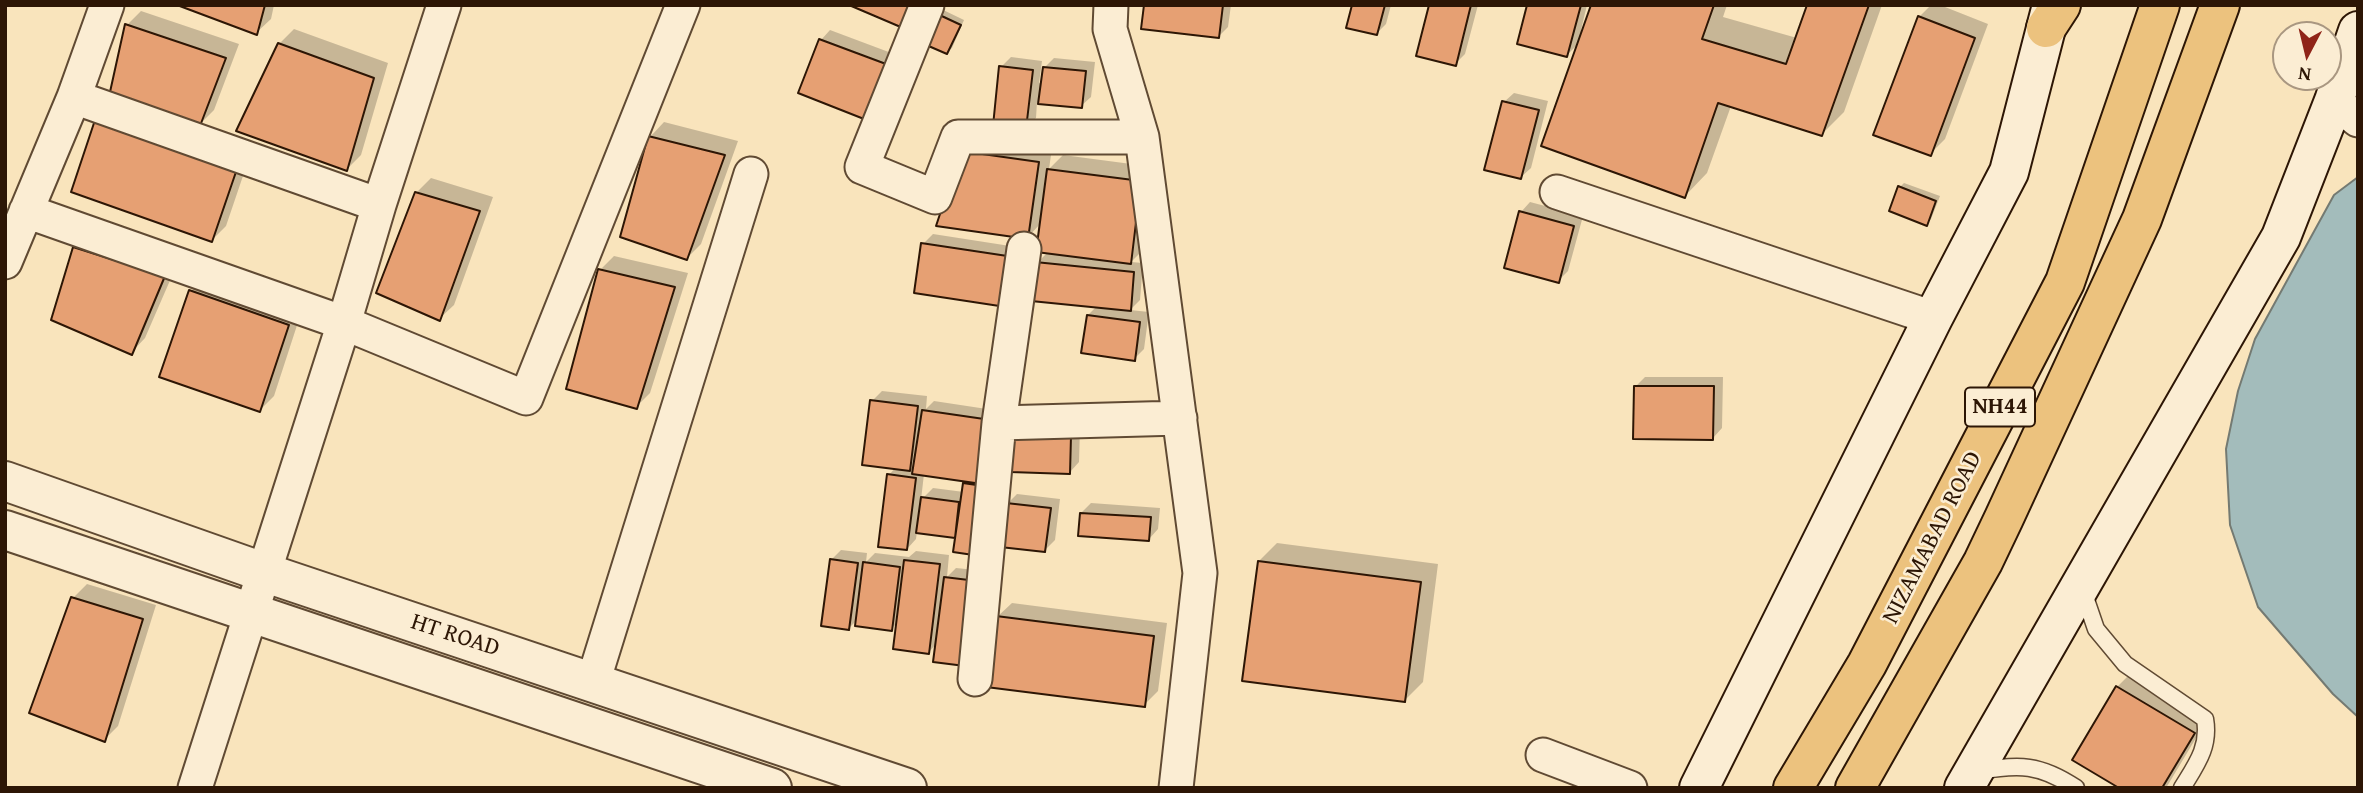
<!DOCTYPE html>
<style>
body{margin:0}
#map{position:relative;width:2363px;height:793px;overflow:hidden;background:#f9e4bc;font-family:"Gentium Book Plus",serif}
canvas{display:block}
.frame{position:absolute;inset:0;border:7px solid #2d1605;pointer-events:none}
.north{position:absolute;left:2272px;top:21px;width:70px;height:70px;box-sizing:border-box;background:#fbedd3;border:2px solid #a99781;border-radius:50%;rotate:187deg;font-size:19px;font-weight:700;line-height:28px;text-align:center;color:#2d1605}
.north::after{content:'';display:block;margin:auto;width:24px;height:32px;background:#8f2418;clip-path:polygon(50% 0,100% 100%,50% 72%,0 100%)}
</style>
<div id="map">
<canvas width="2363" height="793"></canvas>
<div class="frame"></div>
<div class="north">N</div>
</div>
<script>
const context = document.querySelector('canvas').getContext('2d');
context.lineJoin = 'round';
function paint(path, color) { context.fillStyle = color; context.fill(path, 'evenodd'); }
function strokePath(path, color, width, dash) { context.strokeStyle = color; context.lineWidth = width; context.lineCap = dash ? 'butt' : 'round'; context.setLineDash(dash || []); context.stroke(path); }
function label(font, color, halo, rows, align = 'center') {
  context.font = font + ' "Gentium Book Plus",serif'; context.lineWidth = 5; context.setLineDash([]); context.textBaseline = 'middle'; context.strokeStyle = halo; context.fillStyle = color; for (const [text, x, y, turn = 0] of rows) {
    context.save(); context.translate(x, y); context.rotate((+turn || 0) * Math.PI / 180); context.textAlign = isNaN(turn) ? turn : align; if (halo) context.strokeText(text, 0, 0); context.fillText(text, 0, 0); context.restore();
  }
}
const water = new Path2D(`
 M2358,177V717L2333,694L2258,607L2230,525L2226,449L2238,391L2255,339L2334,195Z`);
const shadow = new Path2D(`
 M182,5H274L271,19L256,33Z
 M1146,5H1231L1228,27L1219,36Z
 M1354,5H1391L1386,24L1376,34Z
 M1431,5H1478L1465,54L1455,64Z
 M1529,5H1587L1581,30L1583,31L1592,5H1727L1723,17L1797,38L1809,5H1882L1844,112L1822,134L1731,106L1707,173L1685,196L1579,43L1567,55Z
 M1931,5H1940L1988,24L1945,139L1930,154L1919,17Z
 M937,7L964,20L952,48L947,52Z
 M141,11L239,44L214,110L200,124L127,25Z
 M294,29L388,63L361,155L347,169L279,44Z
 M830,30L894,54L864,117L800,92L821,40Z
 M1011,57L1042,61L1039,83L1043,84L1045,67L1054,58L1095,62L1091,97L1081,106L1037,102L1036,118L1026,128L1001,67Z
 M1514,93L1548,101L1531,168L1521,177L1504,102Z
 M664,122L738,141L701,244L687,258L650,137Z
 M1052,148L1049,169L1063,155L1154,167L1145,248L1131,262L1143,263L1140,300L1130,310L1149,312L1144,349L1134,359L1088,315L1097,306L1037,263L1049,251L1041,223L1028,237L962,152Z
 M245,170L226,226L212,240L73,190Z
 M431,178L493,197L454,305L439,319L416,193Z
 M1904,183L1940,196L1931,219L1926,224L1900,187Z
 M1530,202L1583,216L1568,271L1558,281L1521,212Z
 M89,234L178,262L145,338L131,353L75,248Z
 M933,234L1023,248L1015,296L923,244Z
 M614,256L688,273L650,393L636,407L600,270Z
 M205,277L302,310L274,396L260,410L191,291Z
 M1645,377H1723L1722,428L1713,438L1636,386Z
 M882,391L927,396L926,409L934,401L1000,411L988,476L957,536L917,531L916,539L907,549L889,475L896,467L872,401ZM924,474L968,480L965,484L964,492L933,488L921,500Z
 M1080,427L1079,462L1070,472L1012,470Z
 M1017,494L1060,499L1055,540L1045,550L1007,504Z
 M1091,503L1160,508L1158,529L1149,539L1081,513Z
 M1277,543L1438,564L1423,682L1405,700L1259,561Z
 M841,550L867,553L866,562L875,553L909,557L916,551L949,555L947,577L956,568L985,571L937,643L929,652L898,622L891,629L858,619L849,628L831,560Z
 M87,584L156,605L118,726L104,740L73,598Z
 M1012,603L1167,623L1158,691L1144,705L997,617Z
 M2131,673L2208,718L2166,788H2122L2117,687Z`);
const building = new Path2D(`
 M177,5H265L257,35Z
 M849,5H913L903,28Z
 M1144,5H1223L1219,38L1141,29Z
 M1352,5H1385L1377,35L1346,28Z
 M1429,5H1471L1456,66L1416,56Z
 M1527,5H1581L1567,57L1517,44Z
 M1591,5H1714L1702,39L1786,64L1807,5H1869L1822,136L1718,103L1685,198L1541,146Z
 M931,11L961,25L947,54L917,41Z
 M1918,16L1975,38L1931,156L1873,135Z
 M125,24L226,58L200,126L110,92Z
 M819,39L886,64L864,119L798,93Z
 M278,43L374,78L347,171L236,131Z
 M999,66L1033,70L1026,129L993,126Z
 M1043,67L1086,71L1082,108L1038,104Z
 M1502,101L1539,110L1521,179L1484,170Z
 M96,117L238,166L212,242L71,192Z
 M648,136L725,155L687,260L620,237Z
 M961,151L1039,162L1028,239L936,226Z
 M1047,169L1141,181L1131,264L1036,252Z
 M1898,186L1936,201L1927,226L1889,211Z
 M415,192L480,211L440,321L376,293Z
 M1519,211L1574,226L1559,283L1504,268Z
 M921,243L1014,257L1006,307L914,293Z
 M73,247L165,276L132,355L51,320Z
 M1035,262L1134,272L1131,311L1031,301Z
 M598,269L675,287L637,409L566,389Z
 M189,290L289,325L260,412L159,377Z
 M1087,315L1140,322L1135,361L1081,353Z
 M1634,386H1714L1713,440L1633,439Z
 M870,400L918,406L910,471L862,465Z
 M922,410L991,420L982,484L912,474Z
 M1011,435L1071,436L1070,474L1010,472Z
 M887,474L916,478L907,550L878,547Z
 M963,483L990,487L980,556L953,552Z
 M921,497L959,502L955,538L916,533Z
 M1006,503L1051,508L1045,552L1000,547Z
 M1080,513L1151,517L1149,541L1078,536Z
 M830,559L858,563L849,630L821,626Z
 M904,560L940,564L929,654L893,649Z
 M1258,561L1421,582L1405,702L1242,681Z
 M863,562L900,567L892,631L855,626Z
 M944,577L977,581L965,666L933,662Z
 M71,597L143,619L105,742L29,713Z
 M996,616L1154,636L1145,707L986,687Z
 M2116,686L2195,733L2162,788H2119L2072,760Z`);
const service = new Path2D(`
 M2083,591L2096,629L2125,664L2205,719C2210,747 2196,765 2182,788
 M1979,771C2019,764 2040,764 2076,788`);
const minor = new Path2D(`
 M927,5L862,167L935,197L958,137H1142
 M1111,5L1110,29L1142,137L1200,573L1176,788
 M74,97L379,205
 M2334,101L2358,120
 M1557,192L1933,318
 M26,211L344,323L526,398L683,5
 M1024,249L999,423L1180,418
 M5,262L74,97L107,5
 M975,679L999,423
 M593,682L751,174
 M1543,755L1630,788
 M195,788L344,323L379,205L444,5`);
const tertiary = new Path2D(`
 M5,481L263,572L907,788
 M5,530L772,788`);
const secondary = new Path2D(`
 M1699,788L1933,318L2009,172L2052,5
 M1964,788L2281,237L2334,101L2358,31`);
const trunk = new Path2D(`
 M2046,28L2061,5
 M1793,788L1867,664L2065,282L2160,5
 M1855,788L1983,562L2004,518L2142,219L2220,5`);
const shields = [
 [2000,407,70]
];
const shieldNames = [
 ["NH44",2000,407]
];
const streetNames = [
 ["NIZAMABAD ROAD",1933,538,-63],
 ["HT ROAD",455,636,18]
];
paint(water, '#a3bcbb');
strokePath(water, '#747a72', 2);
paint(shadow, '#0003');
paint(building, '#e6a073');
strokePath(building, '#2d1605', 2);
strokePath(service, '#604a33', 19);
strokePath(minor, '#604a33', 37);
strokePath(tertiary, '#604a33', 42);
strokePath(secondary, '#2d1605', 42);
strokePath(trunk, '#2d1605', 42);
strokePath(service, '#fbedd3', 16);
strokePath(minor, '#fbedd3', 33);
strokePath(tertiary, '#fbedd3', 38);
strokePath(secondary, '#fbedd3', 38);
strokePath(trunk, '#ecc27e', 38);
for (const [x, y, w] of shields) { const box = new Path2D(); box.roundRect(x - w / 2, y - 19.5, w, 39, 5); context.fillStyle = '#fbedd3'; context.fill(box); strokePath(box, '#2d1605', 2); }
label('bold 23px', '#2d1605', null, shieldNames);
label('24px', '#2d1605', '#fbedd3', streetNames);
</script>
